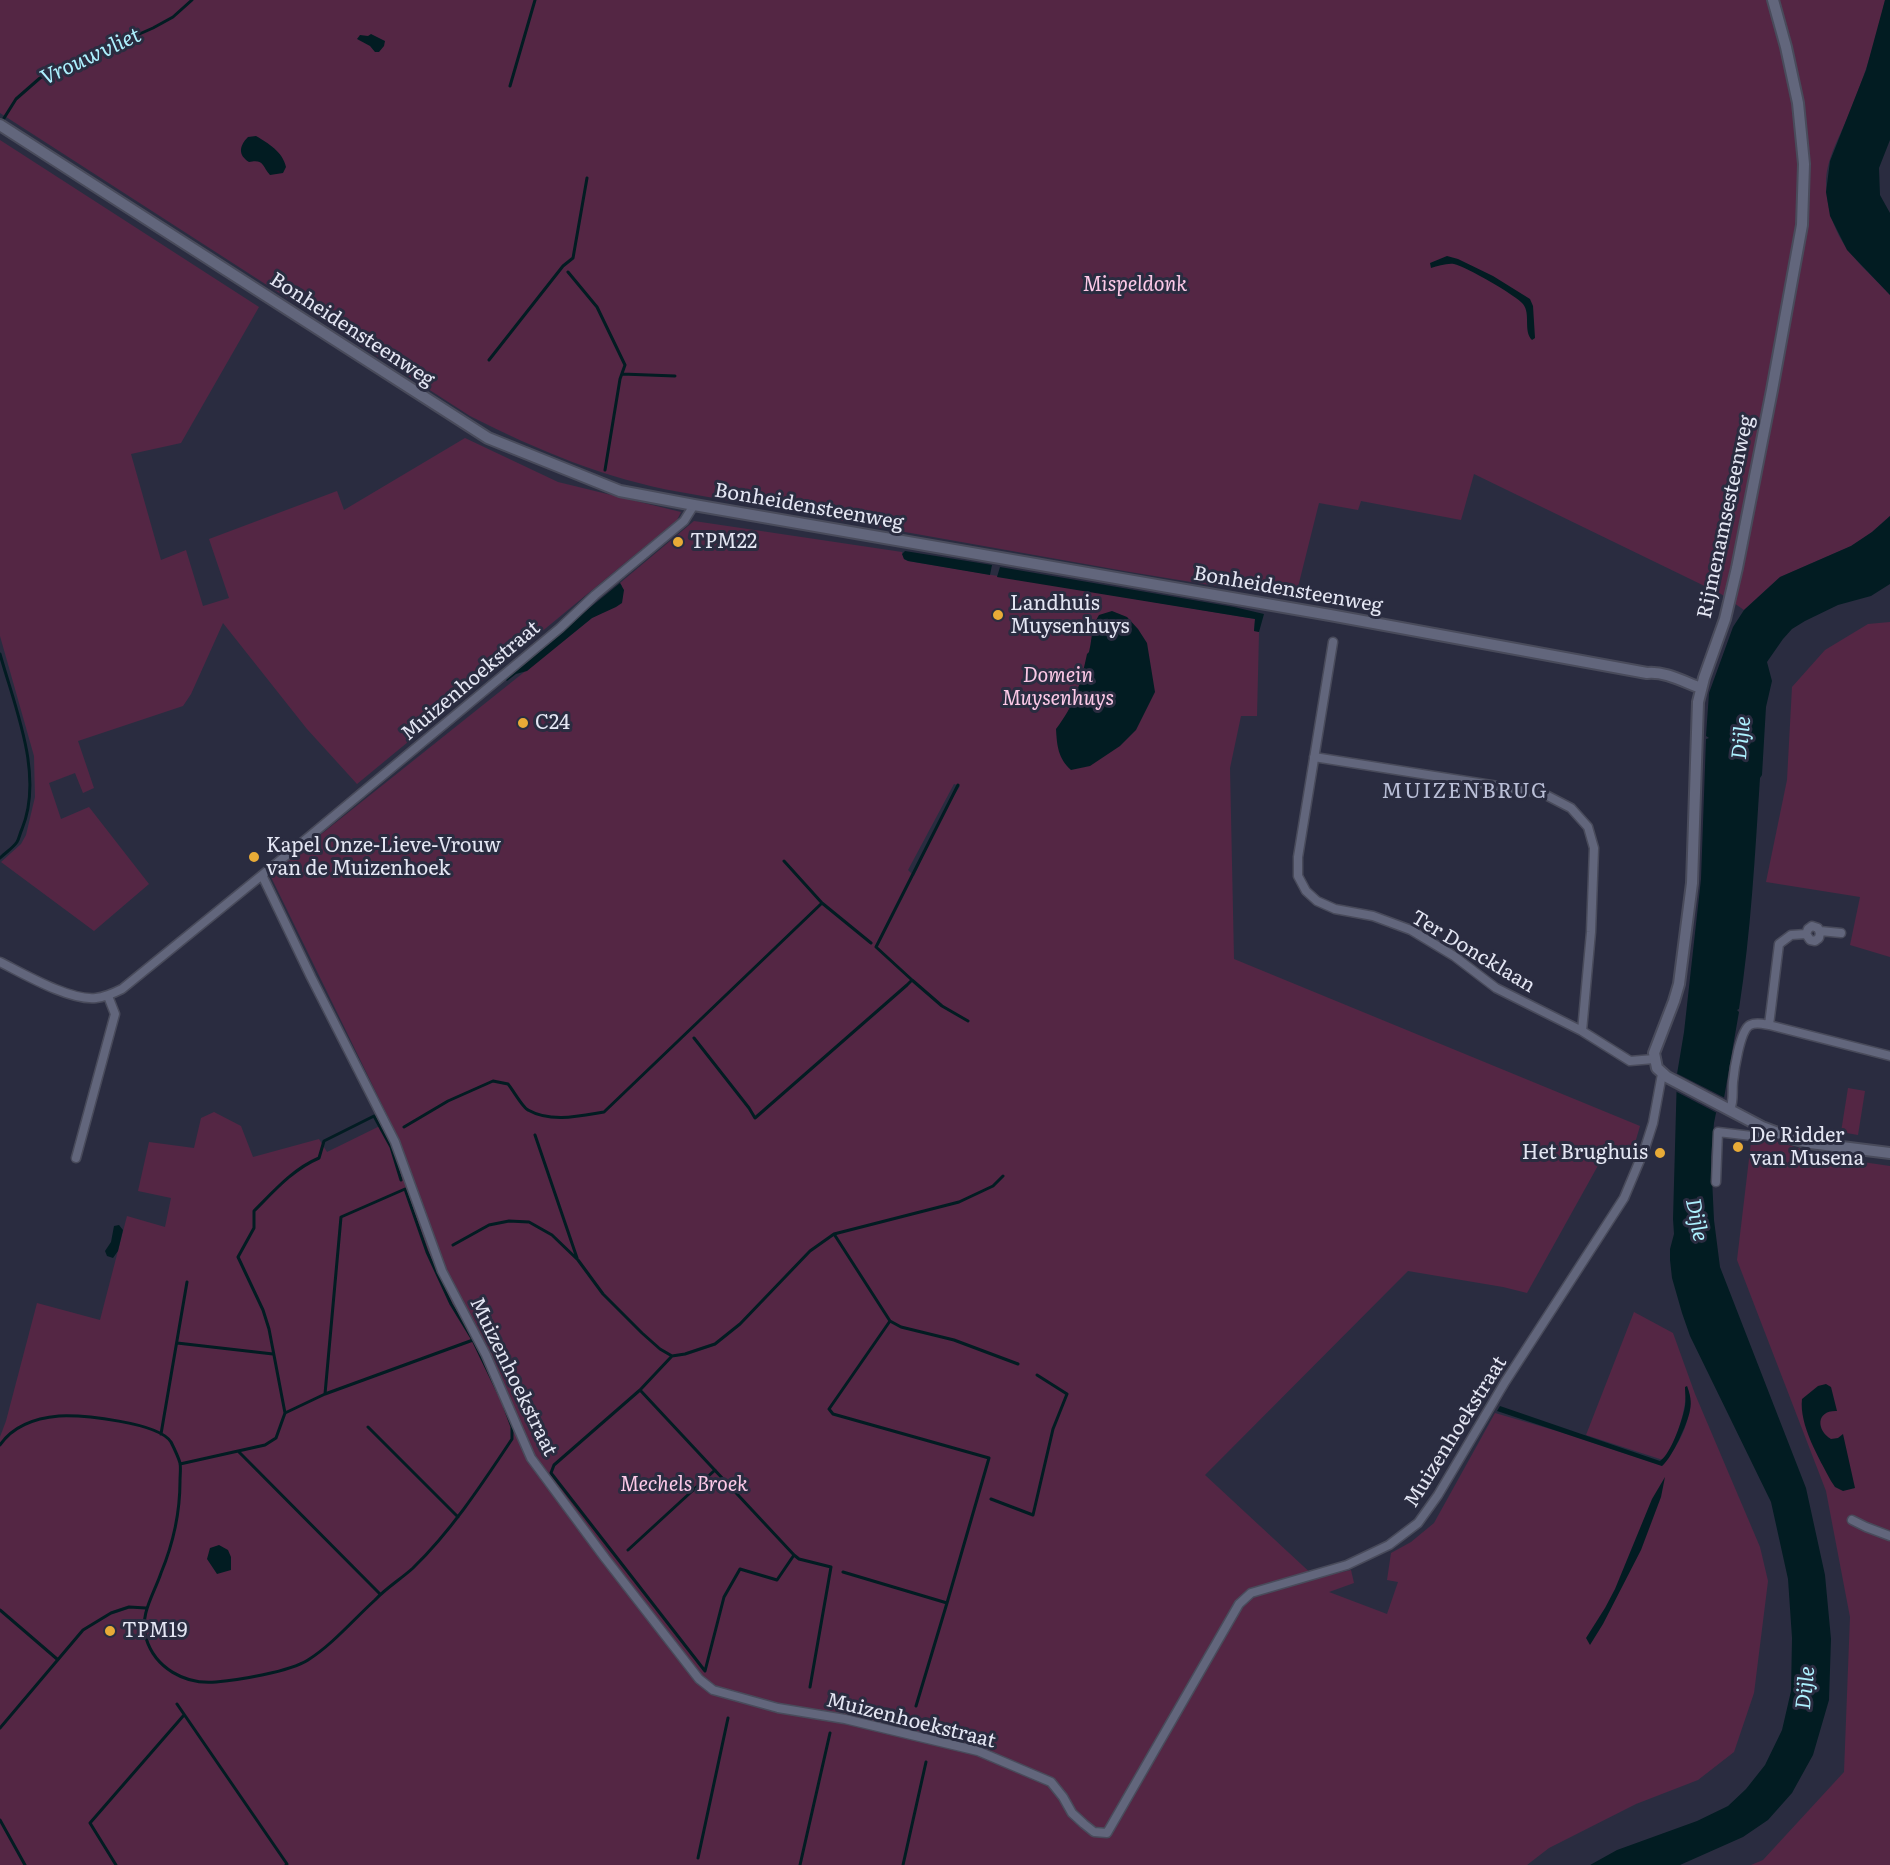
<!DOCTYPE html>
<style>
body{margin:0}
canvas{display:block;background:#2a2c40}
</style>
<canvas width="1890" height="1865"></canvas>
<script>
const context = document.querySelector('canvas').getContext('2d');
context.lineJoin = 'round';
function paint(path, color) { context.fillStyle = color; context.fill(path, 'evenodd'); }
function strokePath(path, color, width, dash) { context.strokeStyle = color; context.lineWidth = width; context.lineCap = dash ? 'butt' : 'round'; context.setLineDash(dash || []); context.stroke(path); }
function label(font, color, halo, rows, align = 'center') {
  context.font = font + ' Literata,serif'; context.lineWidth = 6; context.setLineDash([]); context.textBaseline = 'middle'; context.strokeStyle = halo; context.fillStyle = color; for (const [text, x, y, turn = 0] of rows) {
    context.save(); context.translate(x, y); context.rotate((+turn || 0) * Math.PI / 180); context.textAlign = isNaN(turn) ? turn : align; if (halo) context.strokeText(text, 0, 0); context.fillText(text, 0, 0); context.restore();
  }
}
const green = new Path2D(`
 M0,0H1885C1877,39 1864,77 1849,114C1840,136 1826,159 1826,183C1826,201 1831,220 1839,236C1852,260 1873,276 1890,295V516L1872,532L1851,546L1780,577L1744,610L1721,594L1474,474L1461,520L1361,501L1358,510L1319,503L1295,599L1130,572L680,492C606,479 537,450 470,416L0,113Z
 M0,140L259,307L181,443L131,454L161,560L186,550L203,606L229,598L209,539L337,491L344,510L465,438L558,482L681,512L677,520L357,784L307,729L223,623L191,694L183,706L78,741L94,788L83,793L75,773L49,783L61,819L89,807L149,884L94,931L1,862L21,844L26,835L35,797L34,756L0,636Z
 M694,521L902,552L904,559L908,561L1255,619L1254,631L1259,632L1257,716H1241L1230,768L1234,959L1640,1126L1633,1150L1610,1144L1527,1293L1503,1287L1408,1271L1205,1475L1316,1578L1351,1570L1354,1583L1329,1592L1387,1614L1398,1582L1387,1580L1391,1553L1411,1542L1434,1523L1495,1413L1557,1431L1662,1466C1679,1446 1697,1413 1687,1386C1685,1412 1678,1440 1663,1460L1586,1435L1634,1312L1673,1333L1695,1394L1760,1547L1768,1581L1754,1693L1734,1752L1698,1780L1636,1804L1549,1848L1527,1865H0V1437L6,1421L37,1303L100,1320L127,1216L165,1227L171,1198L138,1191L149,1142L194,1148L201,1118L214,1112L241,1126L253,1157L319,1139L327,1152L390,1121L270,875L592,618L603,612L622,586L620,583ZM954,784L960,786L943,813L914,876L908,870Z
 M1890,622V957L1850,945L1860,897L1766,882L1787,780L1792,687L1825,650L1868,624Z
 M1848,1088L1865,1091L1858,1135L1841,1132Z
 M1752,1134L1828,1157L1890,1166V1865H1751L1763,1860L1844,1772L1850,1617L1826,1491L1737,1260Z`);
const water = new Path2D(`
 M1885,0H1890V140L1879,168L1880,195L1890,213V295L1847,250L1830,216L1826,192L1830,161L1866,70Z
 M371,34L385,41L384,46L379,52H375L370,46L357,39L360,35L368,36Z
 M256,136C268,143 283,152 286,167L283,173L270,175C262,166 264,159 249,162C238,155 239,146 248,137Z
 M1447,256L1458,259L1493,276L1530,299L1533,306L1535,338L1532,340C1523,331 1531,314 1523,304C1517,296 1465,266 1454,264C1447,263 1438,266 1431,268L1430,263Z
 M1890,516V584L1871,596L1838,605L1805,621L1792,629L1783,639L1767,662L1772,681L1766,707L1762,775L1760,778C1755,855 1751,932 1739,1009L1737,1010L1739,1012L1724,1098L1716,1113L1714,1123L1711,1157L1714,1220L1720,1267L1806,1488L1825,1575L1831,1639L1829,1700L1813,1755L1792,1793L1768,1820L1743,1837L1680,1865H1590L1617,1850L1697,1821L1728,1806L1746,1789L1765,1765L1782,1730L1791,1691L1792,1638L1788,1579L1771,1502L1690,1336L1682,1313L1672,1278L1670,1260V1249L1674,1234L1673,1219L1677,1074L1684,1032L1701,879L1706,739L1709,738L1706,736L1709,693L1733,627L1744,610L1780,577L1851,546L1872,532Z
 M905,551L992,565L990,575L908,561L904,559L902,554Z
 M1000,567L1234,607L1264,614L1259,632L1254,631L1255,619L997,577Z
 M620,583L624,590L622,603L616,607L592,618L527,671L516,674L507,681L504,678Z
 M1112,611L1127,617L1138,629L1147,643L1155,692L1136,730L1120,746L1090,766L1071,770C1058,758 1057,746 1056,729C1074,706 1081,683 1087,654L1089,652C1093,637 1090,630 1099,615Z
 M119,1225L123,1230L118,1251L113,1258L107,1256L105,1251L111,1242L114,1226Z
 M1826,1384L1831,1387L1837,1411C1816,1410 1816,1430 1831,1439L1838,1438L1843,1434L1855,1488L1843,1491L1835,1487L1831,1481C1819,1458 1799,1425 1802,1399L1818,1386Z
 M1687,1386C1690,1394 1692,1402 1690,1410C1688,1423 1672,1458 1662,1466L1497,1411L1500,1406L1660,1461C1671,1454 1683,1419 1685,1406C1686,1400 1685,1393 1685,1387Z
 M1665,1477L1661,1497L1641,1550L1603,1624L1590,1645L1586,1638L1605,1608L1615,1589L1652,1499Z
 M219,1545L228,1550L231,1557V1570L217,1574L207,1559L210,1548Z`);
const pier = new Path2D(`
 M1674,1072L1727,1099L1719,1114L1675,1091Z`);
const stream = new Path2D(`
 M510,86L535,0
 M1,123L16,99L40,78L153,28L173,17L192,0
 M568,272L597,307L625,365L620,379L605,470
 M489,360L563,266L573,258L587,178
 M622,374L675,376
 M0,654C15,708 44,775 22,829C20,833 19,839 17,842C13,848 5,853 0,858
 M822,903L871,943
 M912,980L942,1006L968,1021
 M694,1038L749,1108L755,1118L907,985L912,980L876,947L958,785
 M404,1127L448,1101L493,1081L508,1084C513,1090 523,1108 528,1110C551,1123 580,1116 604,1112L822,903L784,861
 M535,1135L577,1258
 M834,1234L890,1321L829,1409L833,1414L989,1458L947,1603
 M453,1245L489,1225L509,1221L529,1222L552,1235L578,1260L603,1294L642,1333L660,1349L672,1356L685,1354L715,1344L740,1324L810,1251L834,1234L959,1202L993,1186L1003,1176
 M890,1321L901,1327L954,1340L1018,1364
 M177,1343L273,1354
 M672,1356L640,1390L794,1555L799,1559L831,1567L810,1687
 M640,1390L554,1465L551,1473L705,1671L724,1597L740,1569L777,1580L794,1555
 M325,1394L341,1217L405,1189L427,1252L451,1304L473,1340
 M285,1413L325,1394L473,1340L499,1394
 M368,1427L458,1517
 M161,1434L187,1282
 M0,1445C13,1426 36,1418 59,1416C82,1415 158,1422 171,1442C174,1448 178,1456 180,1463C181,1468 180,1475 180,1481C180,1513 173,1544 161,1573C154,1594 139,1615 146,1638C155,1668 185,1685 216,1682C238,1680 289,1672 308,1660C333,1644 353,1620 375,1600C386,1588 401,1579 413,1568C452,1530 482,1484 512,1439V1427L505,1408
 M238,1451L380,1594
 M180,1464L265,1445L276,1438L285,1413L269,1329L263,1310L238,1257L254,1228V1211C274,1191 293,1169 319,1158L324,1141L374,1116L391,1147L401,1180
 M991,1499L1033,1515L1053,1429L1067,1394L1037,1375
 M628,1550L715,1470
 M843,1572L947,1603L916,1706
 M0,1610L57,1659
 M177,1704L287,1864L286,1865
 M0,1728L83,1630L111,1613L129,1607L146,1608
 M0,1820L25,1865
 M698,1858L728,1718
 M116,1865L90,1823L184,1715
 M800,1865L830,1733
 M903,1865L926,1762`);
const minor = new Path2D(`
 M1333,642L1298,857V876L1306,891L1317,901L1335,909L1373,916L1411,930L1454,956L1496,988L1582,1031L1630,1061L1654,1059
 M1314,757L1542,793L1571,808L1588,827L1594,848L1591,932L1582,1031
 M262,875L311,977L395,1142L442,1271L486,1355L531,1458L605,1558L699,1679L713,1690L778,1708L845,1719L978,1751L1051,1782L1063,1797L1072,1813L1084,1824L1094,1832L1107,1833L1239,1604L1251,1593L1347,1565L1389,1545L1418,1523L1438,1495L1505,1382L1624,1198L1645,1148L1653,1123L1662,1074
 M1820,931L1841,933
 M0,962C24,974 70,1001 96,998C106,997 114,993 122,989L299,845L560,628L595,595L684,521L694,505
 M1769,1025L1779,944L1791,935L1806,934L1808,929L1812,926L1818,928L1820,933L1819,938L1815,941L1810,940L1806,934
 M1730,1110C1734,1100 1732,1093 1733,1082C1734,1071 1740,1030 1750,1025C1756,1022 1763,1024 1769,1025L1890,1056
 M76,1158L115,1014L108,996
 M1716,1182L1718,1132L1760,1137L1774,1132
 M1852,1520L1866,1527L1890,1536`);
const tertiary = new Path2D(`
 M1773,0L1786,47L1798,103L1804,164L1802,225L1772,390L1737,568L1725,619L1704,678L1698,702L1692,883L1679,984L1674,1001L1654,1053L1657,1068L1667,1077L1762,1127L1791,1138L1810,1143L1890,1153
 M0,125L488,438L620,491L694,505L1330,615L1647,673C1665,671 1684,682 1701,688`);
const markers = [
 [678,542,6,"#e8ab37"],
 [998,615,6,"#e8ab37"],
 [523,723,6,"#e8ab37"],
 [254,857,6,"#e8ab37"],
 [1738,1147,6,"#e8ab37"],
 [1660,1153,6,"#e8ab37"],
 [110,1631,6,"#e8ab37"]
];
const parkNames = [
 ["Mispeldonk",1135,285],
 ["Domein",1058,676],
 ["Muysenhuys",1058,699],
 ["Mechels Broek",684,1485]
];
const streetNames = [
 ["Bonheidensteenweg",352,330,33],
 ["Bonheidensteenweg",809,507,10],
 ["Rijmenamsesteenweg",1726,517,-78],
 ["Bonheidensteenweg",1288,590,10],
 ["Muizenhoekstraat",471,681,-40],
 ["Ter Doncklaan",1473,952,31],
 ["Muizenhoekstraat",513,1377,64],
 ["Muizenhoekstraat",1456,1432,-58],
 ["Muizenhoekstraat",911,1721,14]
];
const poiNames = [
 ["TPM22",690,542],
 ["Landhuis",1010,604],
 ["Muysenhuys",1010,627],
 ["C24",535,723],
 ["Kapel Onze-Lieve-Vrouw",266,846],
 ["van de Muizenhoek",266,869],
 ["De Ridder",1750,1136],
 ["van Musena",1750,1159],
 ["Het Brughuis",1648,1153,"right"],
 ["TPM19",122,1631]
];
const waterNames = [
 ["Vrouwvliet",91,57,-25],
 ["Dijle",1742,738,-84],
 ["Dijle",1696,1220,79],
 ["Dijle",1806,1688,-84]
];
const neighbourhoodNames = [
 ["MUIZENBRUG",1465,792]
];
paint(green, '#542644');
paint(water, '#021c22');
paint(pier, '#2a2c40');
strokePath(stream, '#021c22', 3);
strokePath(minor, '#494b5b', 11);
strokePath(tertiary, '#494b5b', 14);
strokePath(minor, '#62667c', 8);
strokePath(tertiary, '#62667c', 10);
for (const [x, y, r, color] of markers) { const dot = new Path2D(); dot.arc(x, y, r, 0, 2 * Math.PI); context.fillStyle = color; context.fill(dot); strokePath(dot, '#2a2c40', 2); }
label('italic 20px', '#fcc9e7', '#2a2c40', parkNames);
label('20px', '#e4e6f3', '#2a2c40', streetNames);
label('20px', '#e4e6f3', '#2a2c40', poiNames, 'left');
label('italic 21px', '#adf0fe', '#2a2c40', waterNames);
context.letterSpacing = '1.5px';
label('21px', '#babfd7', '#2a2c40', neighbourhoodNames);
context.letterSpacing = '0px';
</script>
